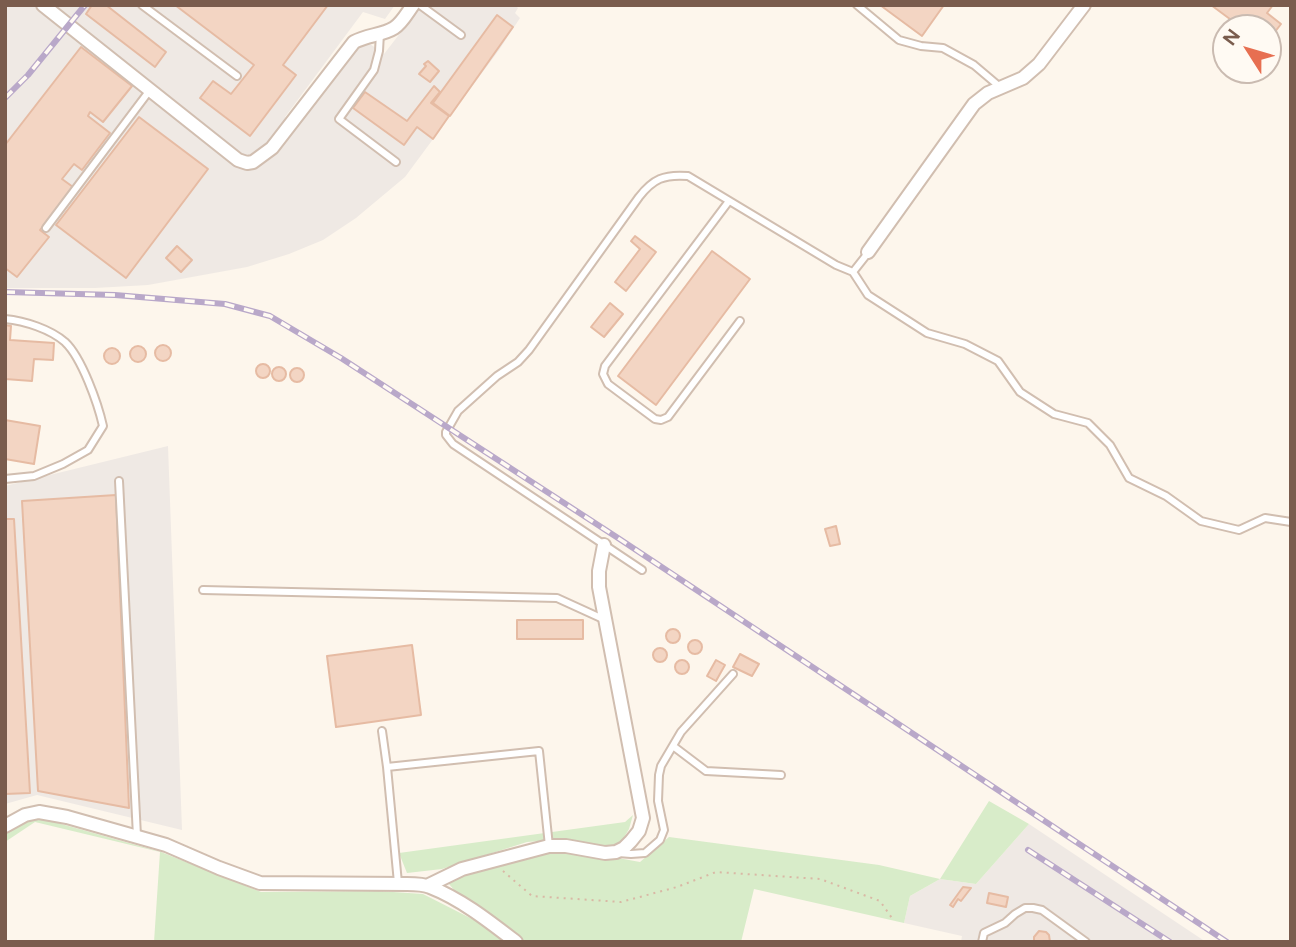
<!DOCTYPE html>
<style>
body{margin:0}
#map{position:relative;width:1296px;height:947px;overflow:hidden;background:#fdf6ec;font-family:Figtree,sans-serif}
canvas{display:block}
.frame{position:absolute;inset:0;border:7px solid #7a5c4d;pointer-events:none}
.north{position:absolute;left:1212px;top:14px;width:70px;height:70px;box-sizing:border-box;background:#fffaf3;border:2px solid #cabbb1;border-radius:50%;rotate:307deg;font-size:19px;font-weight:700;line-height:28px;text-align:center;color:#7a5c4d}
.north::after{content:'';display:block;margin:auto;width:24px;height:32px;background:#e76f51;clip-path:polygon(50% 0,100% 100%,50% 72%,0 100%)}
</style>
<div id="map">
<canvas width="1296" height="947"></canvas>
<div class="frame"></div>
<div class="north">N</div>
</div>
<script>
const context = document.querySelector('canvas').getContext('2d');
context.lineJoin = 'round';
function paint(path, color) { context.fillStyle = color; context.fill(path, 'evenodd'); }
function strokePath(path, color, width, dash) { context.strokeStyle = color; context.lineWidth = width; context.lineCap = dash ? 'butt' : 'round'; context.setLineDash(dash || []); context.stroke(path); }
const industrial = new Path2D(`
 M5,5H395L385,19L363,12L285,117L297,127L363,39L384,54L422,5H515L518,8L515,13L520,18L499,50L405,177L356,218L323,240L289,254L247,267L148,285L95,288H5Z
 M168,446L182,830L37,795L5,804V486Z
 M1029,824L1206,942H961L962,936L904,923L910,896L940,879L976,884Z`);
const green = new Path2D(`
 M989,801L1029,824L976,884L940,879L910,896L904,923L754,889L741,942H525L455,891L449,884L469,871L556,852L607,856L640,862L669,837L879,865L940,879Z
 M633,815L629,829L622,841L616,846L605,849L554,840L527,842L442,869L407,873L399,853L625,822Z
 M40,818L161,852L261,892L378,891L423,894L482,924L506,942H154L160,852L35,822L5,842V832L16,823Z`);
const building = new Path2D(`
 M92,5H106L166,52L155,67L86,14Z
 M175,5H328L283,65L296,75L250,136L200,98L213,81L231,94L254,65Z
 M880,5H944L922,36Z
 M1211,5H1273L1267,13L1281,24L1268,41V28H1242Z
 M497,15L513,27L450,116L433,103Z
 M81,47L132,86L103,122L90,112L88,116L110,133L82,170L74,164L62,179L73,187L40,230L49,237L17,277L5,268V145Z
 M428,61L439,71L430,82L419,74L426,66L424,64Z
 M434,86L440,92L431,103L449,116L433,139L417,127L404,145L353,108L365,92L407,121Z
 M139,117L208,169L126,278L56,225Z
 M635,236L656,252L626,291L615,282L640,249L631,241Z
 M177,246L192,260L181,272L166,258Z
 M712,251L750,279L656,405L618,376Z
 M610,303L623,314L604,337L591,327Z
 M5,325L11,326L10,340L54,343L53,360L34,359L32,381L5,379Z
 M155 353a8 8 0 1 1 16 0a8 8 0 1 1-16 0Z
 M130 354a8 8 0 1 1 16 0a8 8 0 1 1-16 0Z
 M104 356a8 8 0 1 1 16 0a8 8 0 1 1-16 0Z
 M256 371a7 7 0 1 1 14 0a7 7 0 1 1-14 0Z
 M272 374a7 7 0 1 1 14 0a7 7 0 1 1-14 0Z
 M290 375a7 7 0 1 1 14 0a7 7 0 1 1-14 0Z
 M5,420L40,426L34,464L5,459Z
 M116,495L129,808L38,791L22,501Z
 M5,519H14L30,793L5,794Z
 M836,526L840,544L830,546L825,529Z
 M517,620H583V639H517Z
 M666 636a7 7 0 1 1 14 0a7 7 0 1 1-14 0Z
 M688 647a7 7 0 1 1 14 0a7 7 0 1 1-14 0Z
 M412,645L421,715L336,727L327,656Z
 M653 655a7 7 0 1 1 14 0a7 7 0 1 1-14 0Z
 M740,654L759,664L752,676L733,667Z
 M675 667a7 7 0 1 1 14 0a7 7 0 1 1-14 0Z
 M716,660L725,665L716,681L707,676Z
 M963,887L971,888L961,901L958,899L953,907L950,905Z
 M989,893L1008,897L1006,907L987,903Z
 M1039,931L1046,932L1049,935L1050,942H1034V937Z`);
const path = new Path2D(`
 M503,871L532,896L621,902L677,887L716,872L820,879L880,901L894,921`);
const lane = new Path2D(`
 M142,5L237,76
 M420,5L461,35
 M857,5L899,40L921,46L943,48L974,65L1000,87
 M380,33L379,51L374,70L339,119L396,162
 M729,201L605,366L603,374L608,384L655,419L661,420L668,417L740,321
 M46,228L150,90
 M853,272L868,295L927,333L965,344L998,361L1020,392L1054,414L1088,423L1110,445L1129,478L1166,496L1201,521L1239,530L1265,518L1291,522
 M5,319C25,321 50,329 65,342C82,358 98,404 103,426L88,450L63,464L34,476L5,479
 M119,481L137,836
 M642,570L453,444L446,435V432L458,411L497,376L518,362L529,350L639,197C653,179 664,174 688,176L836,265L853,272L868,253
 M203,590L557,598L603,619
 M382,731L387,767
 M673,746L706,771L781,775
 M618,853L631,854L645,853L660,840L664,830L658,801L659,775L661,766L681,732L733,674
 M398,883L387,767L539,751L549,846
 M982,942L984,933L1005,923L1015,914L1025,908H1033L1042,910L1086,942`);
const street = new Path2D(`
 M43,5L238,160L247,163L253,162L272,148L354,42C367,35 383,35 394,28C402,23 407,13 413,5
 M868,252L974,104L988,93L1023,78L1039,64L1084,5
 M5,826L25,815L39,812L67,817L166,845L219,868L260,883L407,884C414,884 423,884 430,887C461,899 490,922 516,942
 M427,886L462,869L549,846H566L605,853L616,852L624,848L631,841L639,831L643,818L599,587V571L604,545`);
const rail = new Path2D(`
 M5,98L28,75L85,5
 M5,292L115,295L225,304L270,316L341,358L618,538L1227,942
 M1028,850L1170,942`);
paint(industrial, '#efe9e4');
paint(green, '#d8ecc9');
paint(building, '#f3d5c3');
strokePath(building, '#e6bba3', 2);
strokePath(lane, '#d1beb0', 10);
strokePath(street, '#d1beb0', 16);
strokePath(path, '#d9b8a5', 2, [2, 5]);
strokePath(lane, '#fff', 6);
strokePath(street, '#fff', 12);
strokePath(rail, '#b9a8c9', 6);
strokePath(rail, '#fffaf3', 3.5, [10]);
</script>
